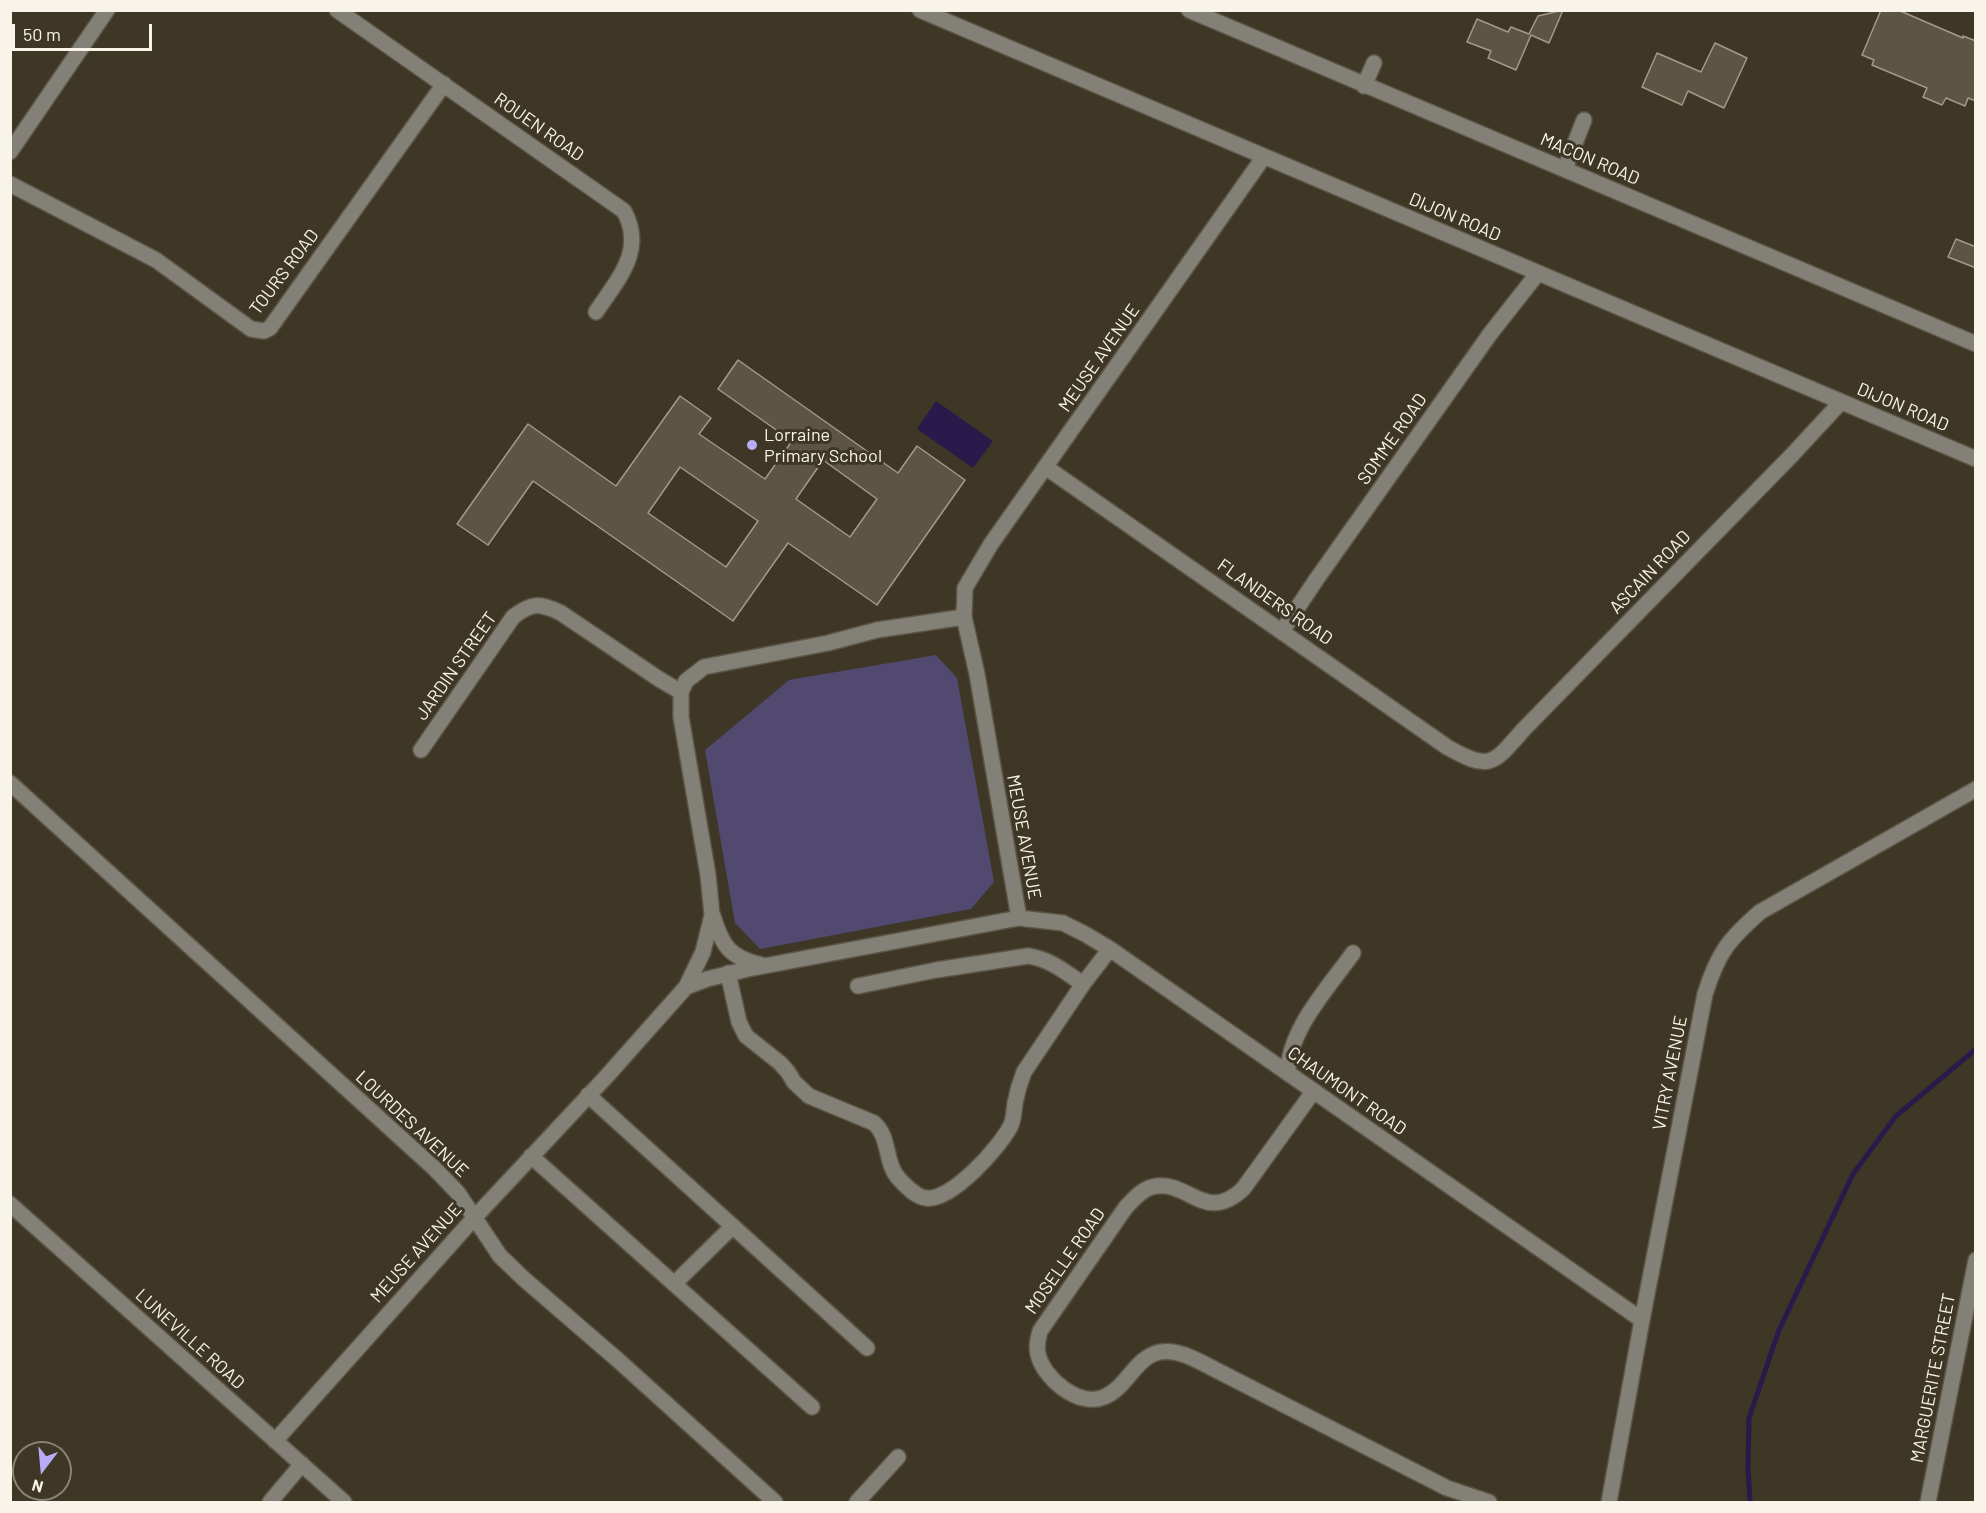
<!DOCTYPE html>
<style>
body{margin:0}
#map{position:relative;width:1986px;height:1513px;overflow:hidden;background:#3e3726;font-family:Barlow,sans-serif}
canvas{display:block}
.frame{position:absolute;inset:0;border:12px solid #f9f4ea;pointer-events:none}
.north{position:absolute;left:12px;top:1441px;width:60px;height:60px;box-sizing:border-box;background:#3e3726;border:2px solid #898374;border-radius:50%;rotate:196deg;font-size:16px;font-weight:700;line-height:24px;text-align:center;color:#f9f4ea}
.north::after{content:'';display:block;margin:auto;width:21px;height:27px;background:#b9abf7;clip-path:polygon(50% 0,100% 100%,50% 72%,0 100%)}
.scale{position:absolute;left:12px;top:24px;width:140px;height:27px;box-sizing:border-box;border:3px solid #f9f4ea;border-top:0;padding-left:8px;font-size:18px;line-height:21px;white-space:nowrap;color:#f9f4ea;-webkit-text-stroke:4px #3e3726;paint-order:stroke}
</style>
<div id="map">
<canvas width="1986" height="1513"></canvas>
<div class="frame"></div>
<div class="north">N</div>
<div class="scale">50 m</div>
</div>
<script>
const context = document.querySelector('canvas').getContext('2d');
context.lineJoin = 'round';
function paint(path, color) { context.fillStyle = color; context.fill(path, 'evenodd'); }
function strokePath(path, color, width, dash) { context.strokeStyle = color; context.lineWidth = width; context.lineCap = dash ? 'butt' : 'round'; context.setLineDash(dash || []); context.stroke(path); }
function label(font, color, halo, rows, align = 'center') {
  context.font = font + ' Barlow,sans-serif'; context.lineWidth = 6; context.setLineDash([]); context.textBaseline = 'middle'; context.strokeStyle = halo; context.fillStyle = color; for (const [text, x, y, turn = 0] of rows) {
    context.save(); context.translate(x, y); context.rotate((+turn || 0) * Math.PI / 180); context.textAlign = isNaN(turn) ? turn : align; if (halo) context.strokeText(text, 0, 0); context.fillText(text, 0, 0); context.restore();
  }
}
const green = new Path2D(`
 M936,655L957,678L994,882L971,909L760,949L735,923L705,750L789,680Z`);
const water = new Path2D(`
 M936,401L993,441L973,468L917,429Z`);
const stream = new Path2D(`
 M1750,1502L1748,1468L1749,1418L1779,1330L1853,1174L1896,1116L1976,1049`);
const building = new Path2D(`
 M1563,10L1549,43L1531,35L1516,70L1488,58L1491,51L1467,42L1477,19L1508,32L1511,27L1529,34L1538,16Z
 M1881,10H1898L1963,38V36L1976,41V101L1968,98L1965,106L1946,98L1942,105L1923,97L1927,88L1872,65L1874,60L1862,55Z
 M1715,43L1747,58L1724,108L1688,91L1682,105L1642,87L1657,53L1701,72Z
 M1956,239L1976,247V268L1948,257Z
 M738,360L898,473L917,446L965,480L877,605L788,543L733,621L533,481L488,545L457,524L528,424L616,486L680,396L711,418L699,434L765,479L792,441L718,389ZM823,460L877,499L850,537L796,499ZM680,467L758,521L726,567L648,513Z`);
const minor = new Path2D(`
 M337,10L624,211C646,251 617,280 596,312
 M920,10L1976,459
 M1189,10L1976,344
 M1364,86L1374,63
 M10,152L107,10
 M1565,169L1584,120
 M10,184L156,260L251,329L264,331L270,328L444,84
 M1047,468L1447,747C1491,772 1493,764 1524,729L1792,455L1841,402
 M1282,631L1316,580L1490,334L1538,273
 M421,750L513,617C532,602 540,603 561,613L659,679L681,692
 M10,783L434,1168L458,1193L500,1256L524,1279L619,1361L775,1502
 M713,916C722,946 730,958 762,965
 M1019,918L977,674L964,617L965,588L991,544L1263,158
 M728,973L739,1022L746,1036L780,1063L788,1072L794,1082L809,1096L874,1123C891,1138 884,1164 900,1180C907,1187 916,1197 926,1198C951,1202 1001,1146 1011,1125C1014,1118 1014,1110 1015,1103C1017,1092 1020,1082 1024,1072L1083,984L1110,949
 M858,986L936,970L1028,956C1050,959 1065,972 1083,984
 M686,987L707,979L748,969L1019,918L1063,923L1085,934L1110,949L1642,1320
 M1288,1073C1288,1030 1329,987 1353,953
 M1313,1092L1243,1189C1204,1225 1188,1178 1152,1187C1141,1190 1134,1199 1126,1207L1040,1331C1038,1339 1036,1345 1038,1354C1043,1378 1079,1408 1104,1397C1127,1388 1135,1357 1160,1352C1180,1348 1203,1364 1220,1372L1447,1488L1489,1502
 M588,1095L867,1348
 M531,1156L812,1407
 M10,1204L344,1502
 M674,1284L733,1226
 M275,1441L475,1217L606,1077L686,987L703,952L712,915L708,875L681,717V692L686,681L704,667L828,643L877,630L964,617
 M270,1502L302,1464
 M857,1502L898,1457
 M1609,1502L1642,1320L1705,994C1718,953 1728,940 1760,912L1976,789
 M1928,1502L1976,1260`);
const markers = [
 [752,445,6,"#b9abf7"]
];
const streetNames = [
 ["ROUEN ROAD",539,127,35],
 ["MACON ROAD",1590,159,23],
 ["DIJON ROAD",1455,217,23],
 ["TOURS ROAD",284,272,-53],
 ["MEUSE AVENUE",1099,358,-55],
 ["DIJON ROAD",1903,407,23],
 ["SOMME ROAD",1392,439,-55],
 ["ASCAIN ROAD",1650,572,-46],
 ["FLANDERS ROAD",1275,602,35],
 ["JARDIN STREET",456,666,-55],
 ["MEUSE AVENUE",1024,837,80],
 ["VITRY AVENUE",1670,1073,-79],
 ["CHAUMONT ROAD",1347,1091,35],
 ["LOURDES AVENUE",412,1124,43],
 ["MEUSE AVENUE",416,1253,-48],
 ["MOSELLE ROAD",1065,1261,-55],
 ["LUNEVILLE ROAD",190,1339,42],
 ["MARGUERITE STREET",1933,1378,-79]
];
const poiNames = [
 ["Lorraine",764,435],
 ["Primary School",764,456]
];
paint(green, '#514970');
paint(water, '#281b4c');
strokePath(stream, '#281b4c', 5);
paint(building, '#5d5543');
strokePath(building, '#a39a87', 1.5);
strokePath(minor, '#5c5545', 18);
strokePath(minor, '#838077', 15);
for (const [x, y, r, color] of markers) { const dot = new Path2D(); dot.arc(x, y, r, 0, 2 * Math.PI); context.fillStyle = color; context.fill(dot); strokePath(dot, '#3e3726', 2); }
label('18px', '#f9f4ea', '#3e3726', streetNames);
label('18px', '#f9f4ea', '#3e3726', poiNames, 'left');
</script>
